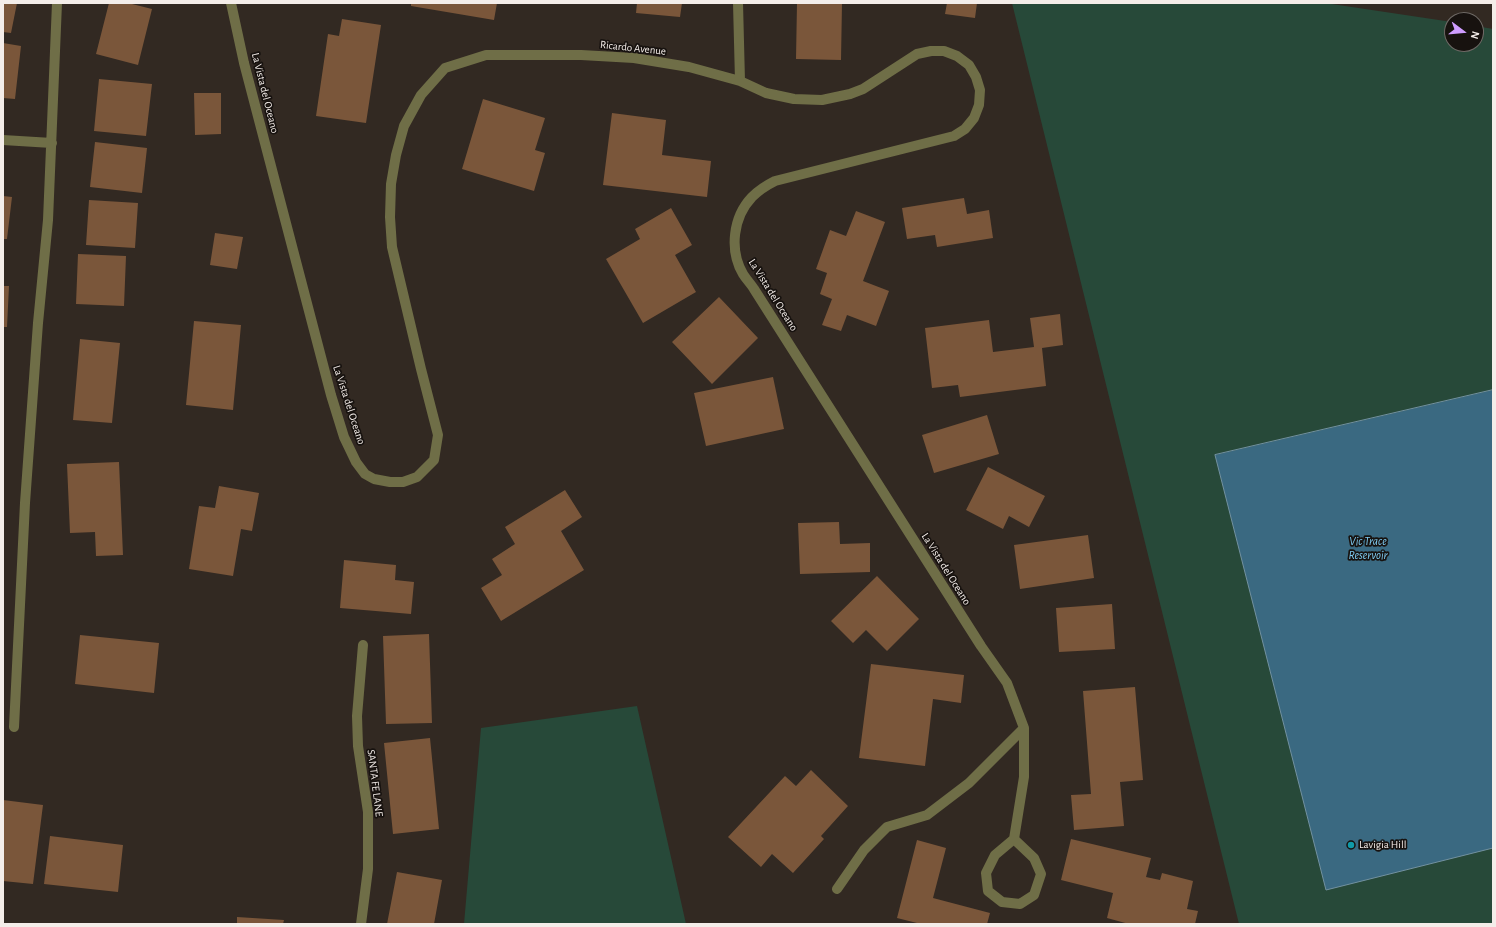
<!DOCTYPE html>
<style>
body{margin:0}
#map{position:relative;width:1496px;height:927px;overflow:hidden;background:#322922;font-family:"Alegreya Sans",sans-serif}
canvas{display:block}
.frame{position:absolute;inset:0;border:4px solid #f4ede9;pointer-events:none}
.north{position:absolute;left:1444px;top:12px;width:40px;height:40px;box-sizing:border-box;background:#17120f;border:1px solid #6f6a66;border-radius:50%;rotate:106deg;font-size:11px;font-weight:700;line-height:16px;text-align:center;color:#f4ede9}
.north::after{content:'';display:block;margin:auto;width:14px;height:18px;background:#cf9dff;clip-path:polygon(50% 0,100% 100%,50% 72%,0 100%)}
</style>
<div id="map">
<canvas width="1496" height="927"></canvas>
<div class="frame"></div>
<div class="north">N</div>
</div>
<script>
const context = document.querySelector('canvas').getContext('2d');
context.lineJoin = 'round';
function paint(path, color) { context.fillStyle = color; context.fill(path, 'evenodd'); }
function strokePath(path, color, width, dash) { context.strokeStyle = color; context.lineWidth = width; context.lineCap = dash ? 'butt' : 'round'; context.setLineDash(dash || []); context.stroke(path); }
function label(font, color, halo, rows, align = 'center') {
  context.font = font + ' "Alegreya Sans",sans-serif'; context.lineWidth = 3.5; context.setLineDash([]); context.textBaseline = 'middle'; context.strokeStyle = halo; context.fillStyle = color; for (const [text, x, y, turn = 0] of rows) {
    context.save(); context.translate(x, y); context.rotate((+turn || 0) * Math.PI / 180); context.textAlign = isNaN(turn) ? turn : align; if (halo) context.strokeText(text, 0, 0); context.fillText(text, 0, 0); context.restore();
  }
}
const green = new Path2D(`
 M1012,3H1325L1452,22V44H1476V26L1493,29V924H1239Z
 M637,706L686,924H464L481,728Z`);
const water = new Path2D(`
 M1493,390V848L1326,890L1215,455Z`);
const building = new Path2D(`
 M3,3H17L11,33L3,32Z
 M109,3H128L152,9L138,65L96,54Z
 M411,3H497L494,20L411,6Z
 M637,3H682L680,17L636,13Z
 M797,3H842L841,60L796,59Z
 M947,3H977L975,18L945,14Z
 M342,19L381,25L366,123L316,116L328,34L339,36Z
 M3,43L21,46L15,99L3,98Z
 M99,79L152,84L146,136L94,131Z
 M194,93H221V134L195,135Z
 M483,99L545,118L535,150L545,153L534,191L462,169Z
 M612,113L666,120L662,155L711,161L707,197L603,185Z
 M95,142L147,148L142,193L90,187Z
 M3,196L12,197L7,239H3Z
 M964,198L967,214L989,210L993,238L937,247L935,235L907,239L902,208Z
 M89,200L138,203L135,248L86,245Z
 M671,208L692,245L675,255L696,292L643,323L606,259L640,239L635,229Z
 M856,211L885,222L863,281L889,291L876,326L847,315L841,331L822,325L832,299L820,294L827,273L816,269L830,230L846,236Z
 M215,233L243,237L237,269L210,265Z
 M78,254L126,256L124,306L76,304Z
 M3,286H9L7,327H3Z
 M719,297L758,338L712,384L672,342Z
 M1060,314L1063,345L1042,348L1046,386L960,397L958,385L932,388L925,328L989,320L993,352L1034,347L1030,318Z
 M194,321L241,325L233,410L186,405Z
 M80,339L120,343L112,423L73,420Z
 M773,377L784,429L706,446L694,393Z
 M987,415L999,454L934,473L922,435Z
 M119,462L123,555L96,556L95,532L70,533L67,464Z
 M988,467L1045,496L1029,527L1009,516L1003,529L966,510Z
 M219,486L259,493L252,531L241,529L233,576L189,569L199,506L215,508Z
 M565,490L582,517L561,531L584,570L501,621L481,588L502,575L492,559L515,544L505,527Z
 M839,522L840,544L870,543V572L800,574L798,523Z
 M1088,535L1094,578L1020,589L1014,545Z
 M344,560L396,565L395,580L414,582L411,614L340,608Z
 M877,576L919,619L887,651L866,630L853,643L831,621Z
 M1112,604L1115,649L1059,652L1056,608Z
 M429,634L432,723L386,724L383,636Z
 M80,635L159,643L154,693L75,684Z
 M871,664L964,675L961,703L933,699L925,766L859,758Z
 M1135,687L1143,780L1120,782L1124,826L1074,830L1071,795L1091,794L1083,691Z
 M430,738L439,829L393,834L384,743Z
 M811,770L848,806L821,836L824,839L793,873L772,854L761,867L728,837L785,776L796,786Z
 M3,800L43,805L33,884L3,881Z
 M50,836L123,845L118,892L44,884Z
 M1071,839L1151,858L1146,877L1160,880L1162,873L1193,881L1187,909L1198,911L1195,924H1129L1107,918L1113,893L1061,880Z
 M917,840L946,848L933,898L990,913L987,924H921L897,918Z
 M397,872L442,880L434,924H387Z
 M237,917L284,920L283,924H237Z`);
const minor = new Path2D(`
 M231,3L244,63L331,395L344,437L356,462L365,474L374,479L390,482H403L417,477L434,460L438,435L421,369L392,247L390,217L391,184L396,155L404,126L421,95L445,68L486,55H581L634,58L689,67L740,81L766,93L794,99L822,100L850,94L863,89L917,54L931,51H944L957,56L969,65L976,77L980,90L979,105L974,118L965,129L954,136L775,181C767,185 759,190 752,197C733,217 729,250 743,274C746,279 751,284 754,289L981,646L1007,683L1024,728V777L1014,839L995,855L986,873L988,891L1002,902L1020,904L1034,895L1041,874L1034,858L1014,839
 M738,3L740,81
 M3,140L52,143
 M14,727L25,503L38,323L48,220L57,3
 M837,889L864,850L887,827L927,815L969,783L1024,728
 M361,924L368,869V812L358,746L357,716L363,645`);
const markers = [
 [1351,845,4,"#0f9aa8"]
];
const streetNames = [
 ["Ricardo Avenue",633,48,6],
 ["La Vista del Oceano",265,93,76],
 ["La Vista del Oceano",773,295,58],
 ["La Vista del Oceano",349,405,72],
 ["La Vista del Oceano",946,569,58],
 ["SANTA FE LANE",375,783,83]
];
const poiNames = [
 ["Lavigia Hill",1359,845]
];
const waterNames = [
 ["Vic Trace",1368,541],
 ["Reservoir",1368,555]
];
paint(green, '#274939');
paint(water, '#3a6981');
strokePath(water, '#7291a0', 1);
paint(building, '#7a563a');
strokePath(minor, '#6f6e47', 10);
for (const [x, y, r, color] of markers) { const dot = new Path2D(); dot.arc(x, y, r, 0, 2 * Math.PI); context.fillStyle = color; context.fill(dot); strokePath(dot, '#17120f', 1.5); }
label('11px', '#f4ede9', '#17120f', streetNames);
label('11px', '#f4ede9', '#17120f', poiNames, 'left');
label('italic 12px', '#7ecbf2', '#17120f', waterNames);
</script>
